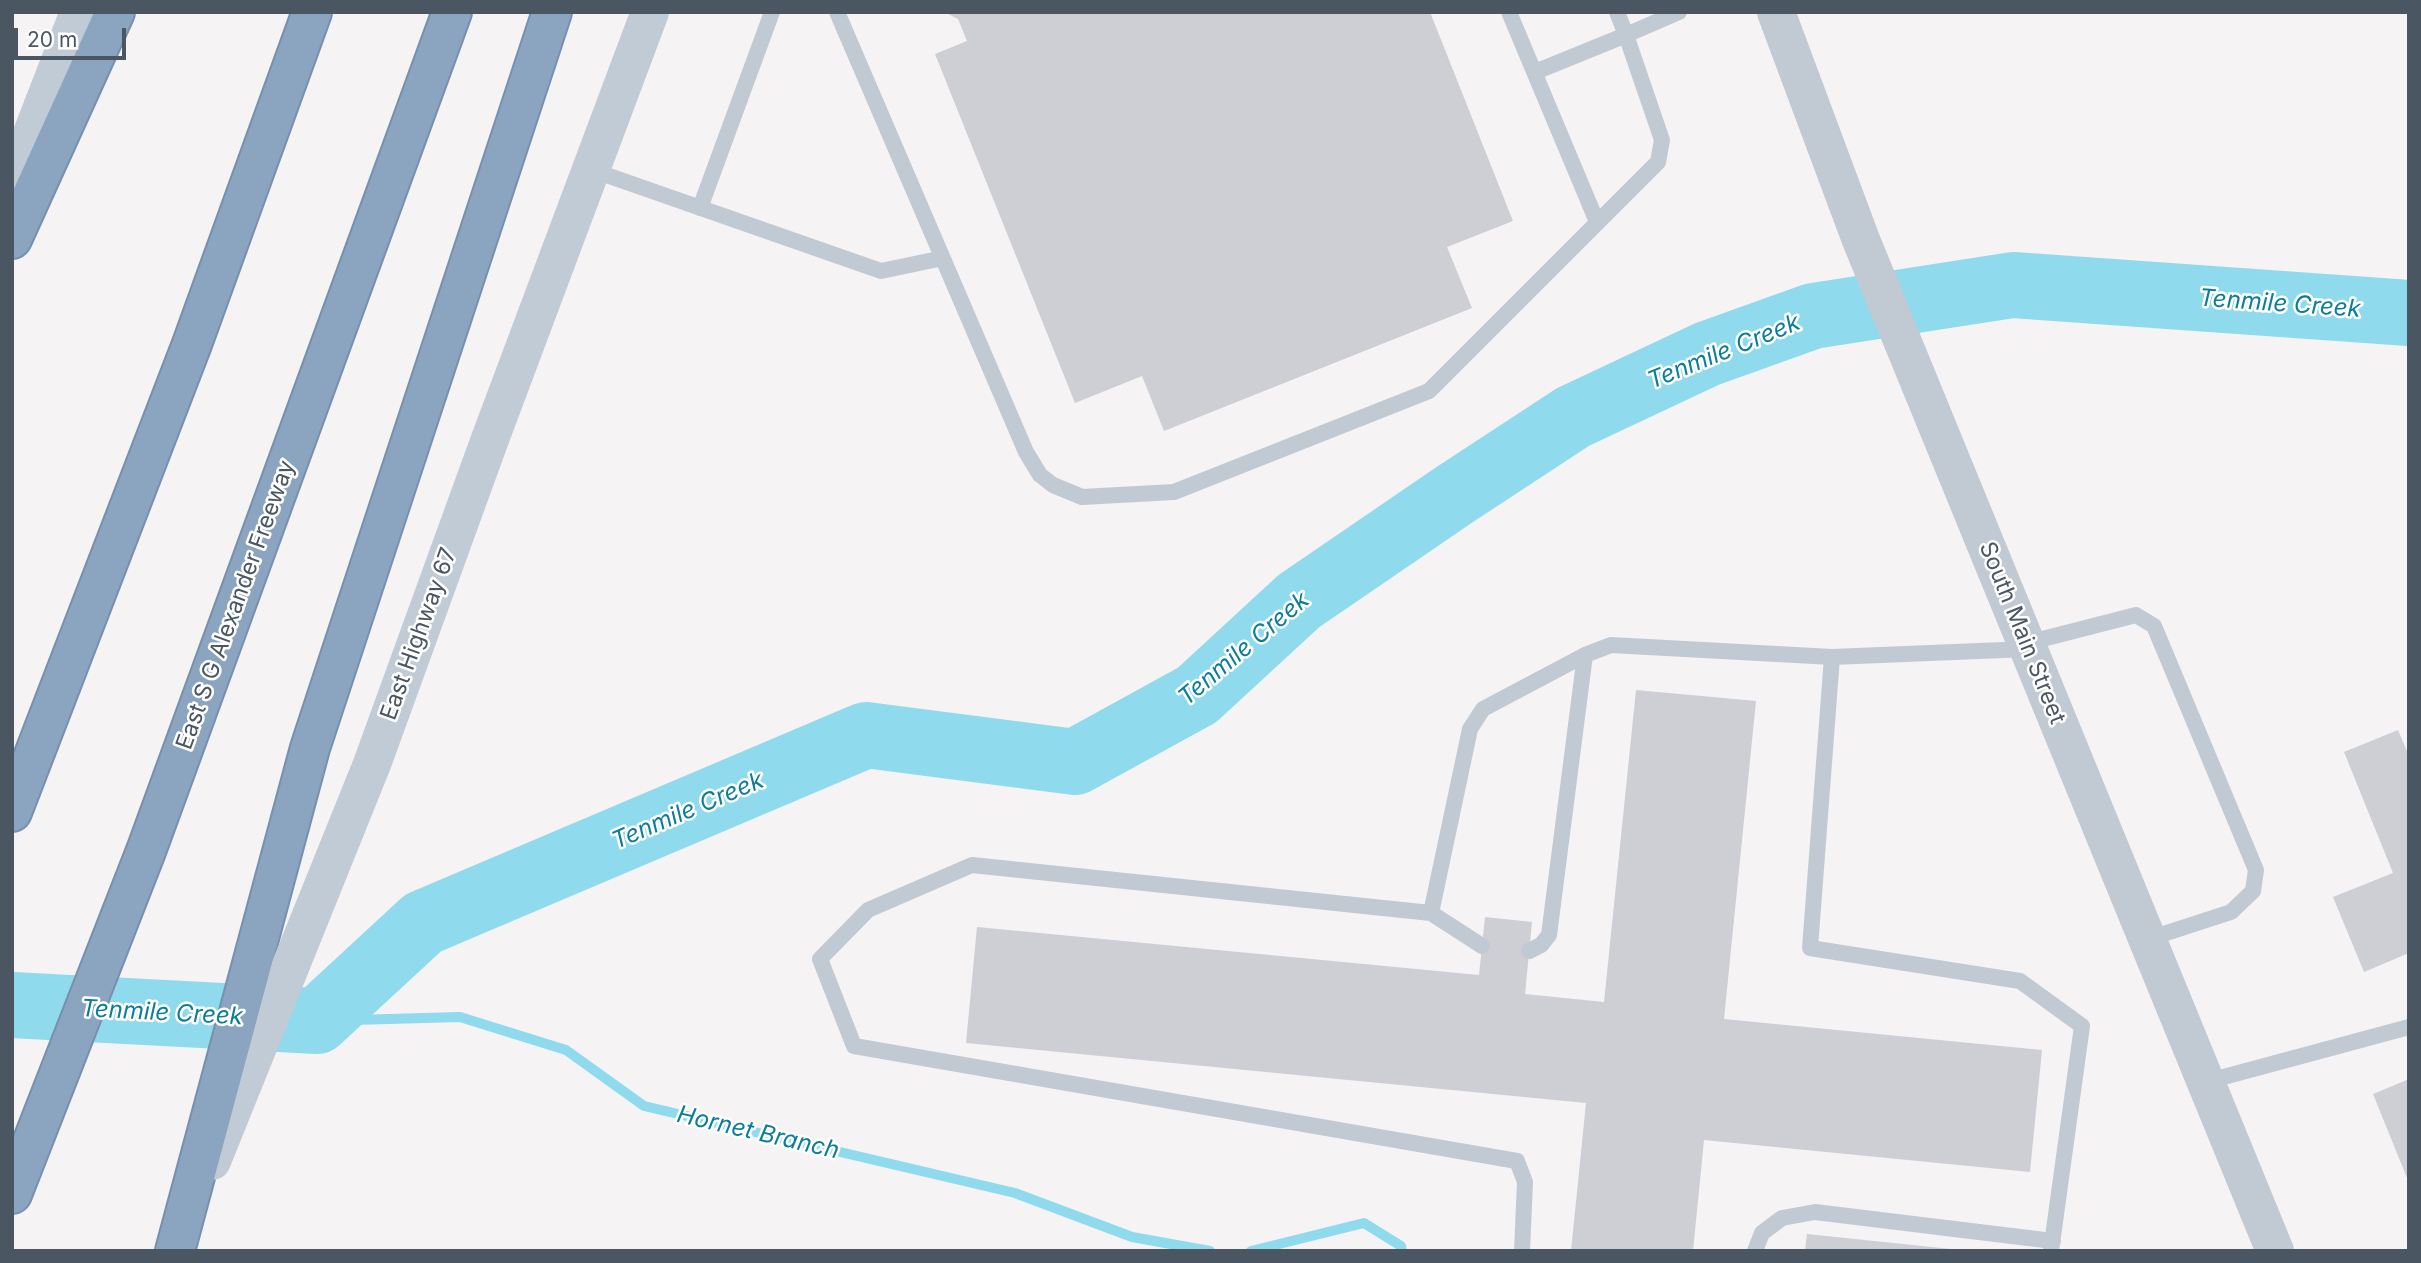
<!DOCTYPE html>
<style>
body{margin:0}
#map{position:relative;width:2421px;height:1263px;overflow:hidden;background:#f5f3f3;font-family:Inter,sans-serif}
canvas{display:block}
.frame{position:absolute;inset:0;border:14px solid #4a5661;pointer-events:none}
.scale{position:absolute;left:14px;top:28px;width:112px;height:32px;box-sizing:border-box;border:4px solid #4a5661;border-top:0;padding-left:9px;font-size:21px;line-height:24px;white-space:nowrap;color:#4a5661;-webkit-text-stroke:5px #fff;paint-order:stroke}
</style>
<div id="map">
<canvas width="2421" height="1263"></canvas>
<div class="frame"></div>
<div class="scale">20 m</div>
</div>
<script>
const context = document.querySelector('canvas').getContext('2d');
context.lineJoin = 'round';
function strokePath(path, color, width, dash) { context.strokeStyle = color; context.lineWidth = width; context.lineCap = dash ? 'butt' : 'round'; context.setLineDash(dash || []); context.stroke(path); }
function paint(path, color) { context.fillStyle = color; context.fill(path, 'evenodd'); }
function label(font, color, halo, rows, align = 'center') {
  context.font = font + ' Inter,sans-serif'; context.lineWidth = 5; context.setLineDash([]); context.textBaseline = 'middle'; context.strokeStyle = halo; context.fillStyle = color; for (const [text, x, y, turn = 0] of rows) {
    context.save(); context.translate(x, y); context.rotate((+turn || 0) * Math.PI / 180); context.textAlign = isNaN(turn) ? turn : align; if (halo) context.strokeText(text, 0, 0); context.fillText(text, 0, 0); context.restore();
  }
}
const stream = new Path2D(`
 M317,1021L460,1017L566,1050L644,1106L1015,1193L1132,1237L1210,1251
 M1251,1251L1364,1223L1401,1246L1402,1251`);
const river = new Path2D(`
 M12,1005L317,1021L423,923L866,735L1075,762L1197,695L1299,601L1454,495L1573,417L1707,354L1813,316L2013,285L2409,313`);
const building = new Path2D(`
 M944,12H1430L1513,221L1447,247L1472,308L1164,431L1142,376L1075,403L935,54L967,41L958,19Z
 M1636,690L1756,701L1724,1019L2042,1050L2030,1172L1704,1140L1693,1251H1571L1586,1103L966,1043L977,927L1479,975L1485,917L1532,922L1525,994L1604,1002Z
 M2398,730L2409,756V953L2364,972L2333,897L2393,873L2344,752Z
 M2409,1079V1177L2407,1178L2373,1094Z
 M1807,1234L1951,1249V1251H1805Z`);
const service = new Path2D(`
 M837,12L1026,452L1040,475L1053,485L1082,497L1174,492L1429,391L1658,162L1662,140L1626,35L1679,12
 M1509,12L1597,222
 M1535,72L1626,35L1617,12
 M592,170L881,271L943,258
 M700,208L772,12
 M2027,643L2136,615L2154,626L2256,870L2253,891L2231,912L2148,939
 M1832,657L1810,948L2020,981L2082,1026L2051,1251
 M1431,913L1482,946
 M1529,951L1541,945L1549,935L1585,655
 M2205,1082L2409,1027
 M1522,1251L1525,1182L1517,1161L854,1046L820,959L868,910L972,865L1431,913L1470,729L1483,709L1585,655L1611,645L1832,657L2028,649
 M1755,1251L1762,1233L1782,1218L1815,1212L2053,1241`);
const tertiary = new Path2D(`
 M1776,12L1861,240L2275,1251`);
const secondary = new Path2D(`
 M12,185L79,12
 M212,1161L372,764L490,439L650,12`);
const motorway = new Path2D(`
 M12,239L115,12
 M12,812L192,344L312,12
 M12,1194L146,851L452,12
 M175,1251L310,748L552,12`);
const streetNames = [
 ["East S G Alexander Freeway",236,605,-70],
 ["South Main Street",2022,633,68],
 ["East Highway 67",419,634,-70]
];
const waterNames = [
 ["Tenmile Creek",2280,304,4],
 ["Tenmile Creek",1724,352,-22],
 ["Tenmile Creek",1244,649,-40],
 ["Tenmile Creek",688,811,-23],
 ["Tenmile Creek",162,1013,3],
 ["Hornet Branch",758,1133,13]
];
strokePath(stream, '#90daee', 10);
strokePath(river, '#90daee', 66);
paint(building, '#cdcfd5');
strokePath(motorway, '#7690ad', 42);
strokePath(service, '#c1cad2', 16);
strokePath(tertiary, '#c1cad2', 38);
strokePath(secondary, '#c1cbd6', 38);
strokePath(motorway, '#8ba5c1', 38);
label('23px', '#4a5661', '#fff', streetNames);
label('italic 24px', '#0c7c9b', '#fff', waterNames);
</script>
